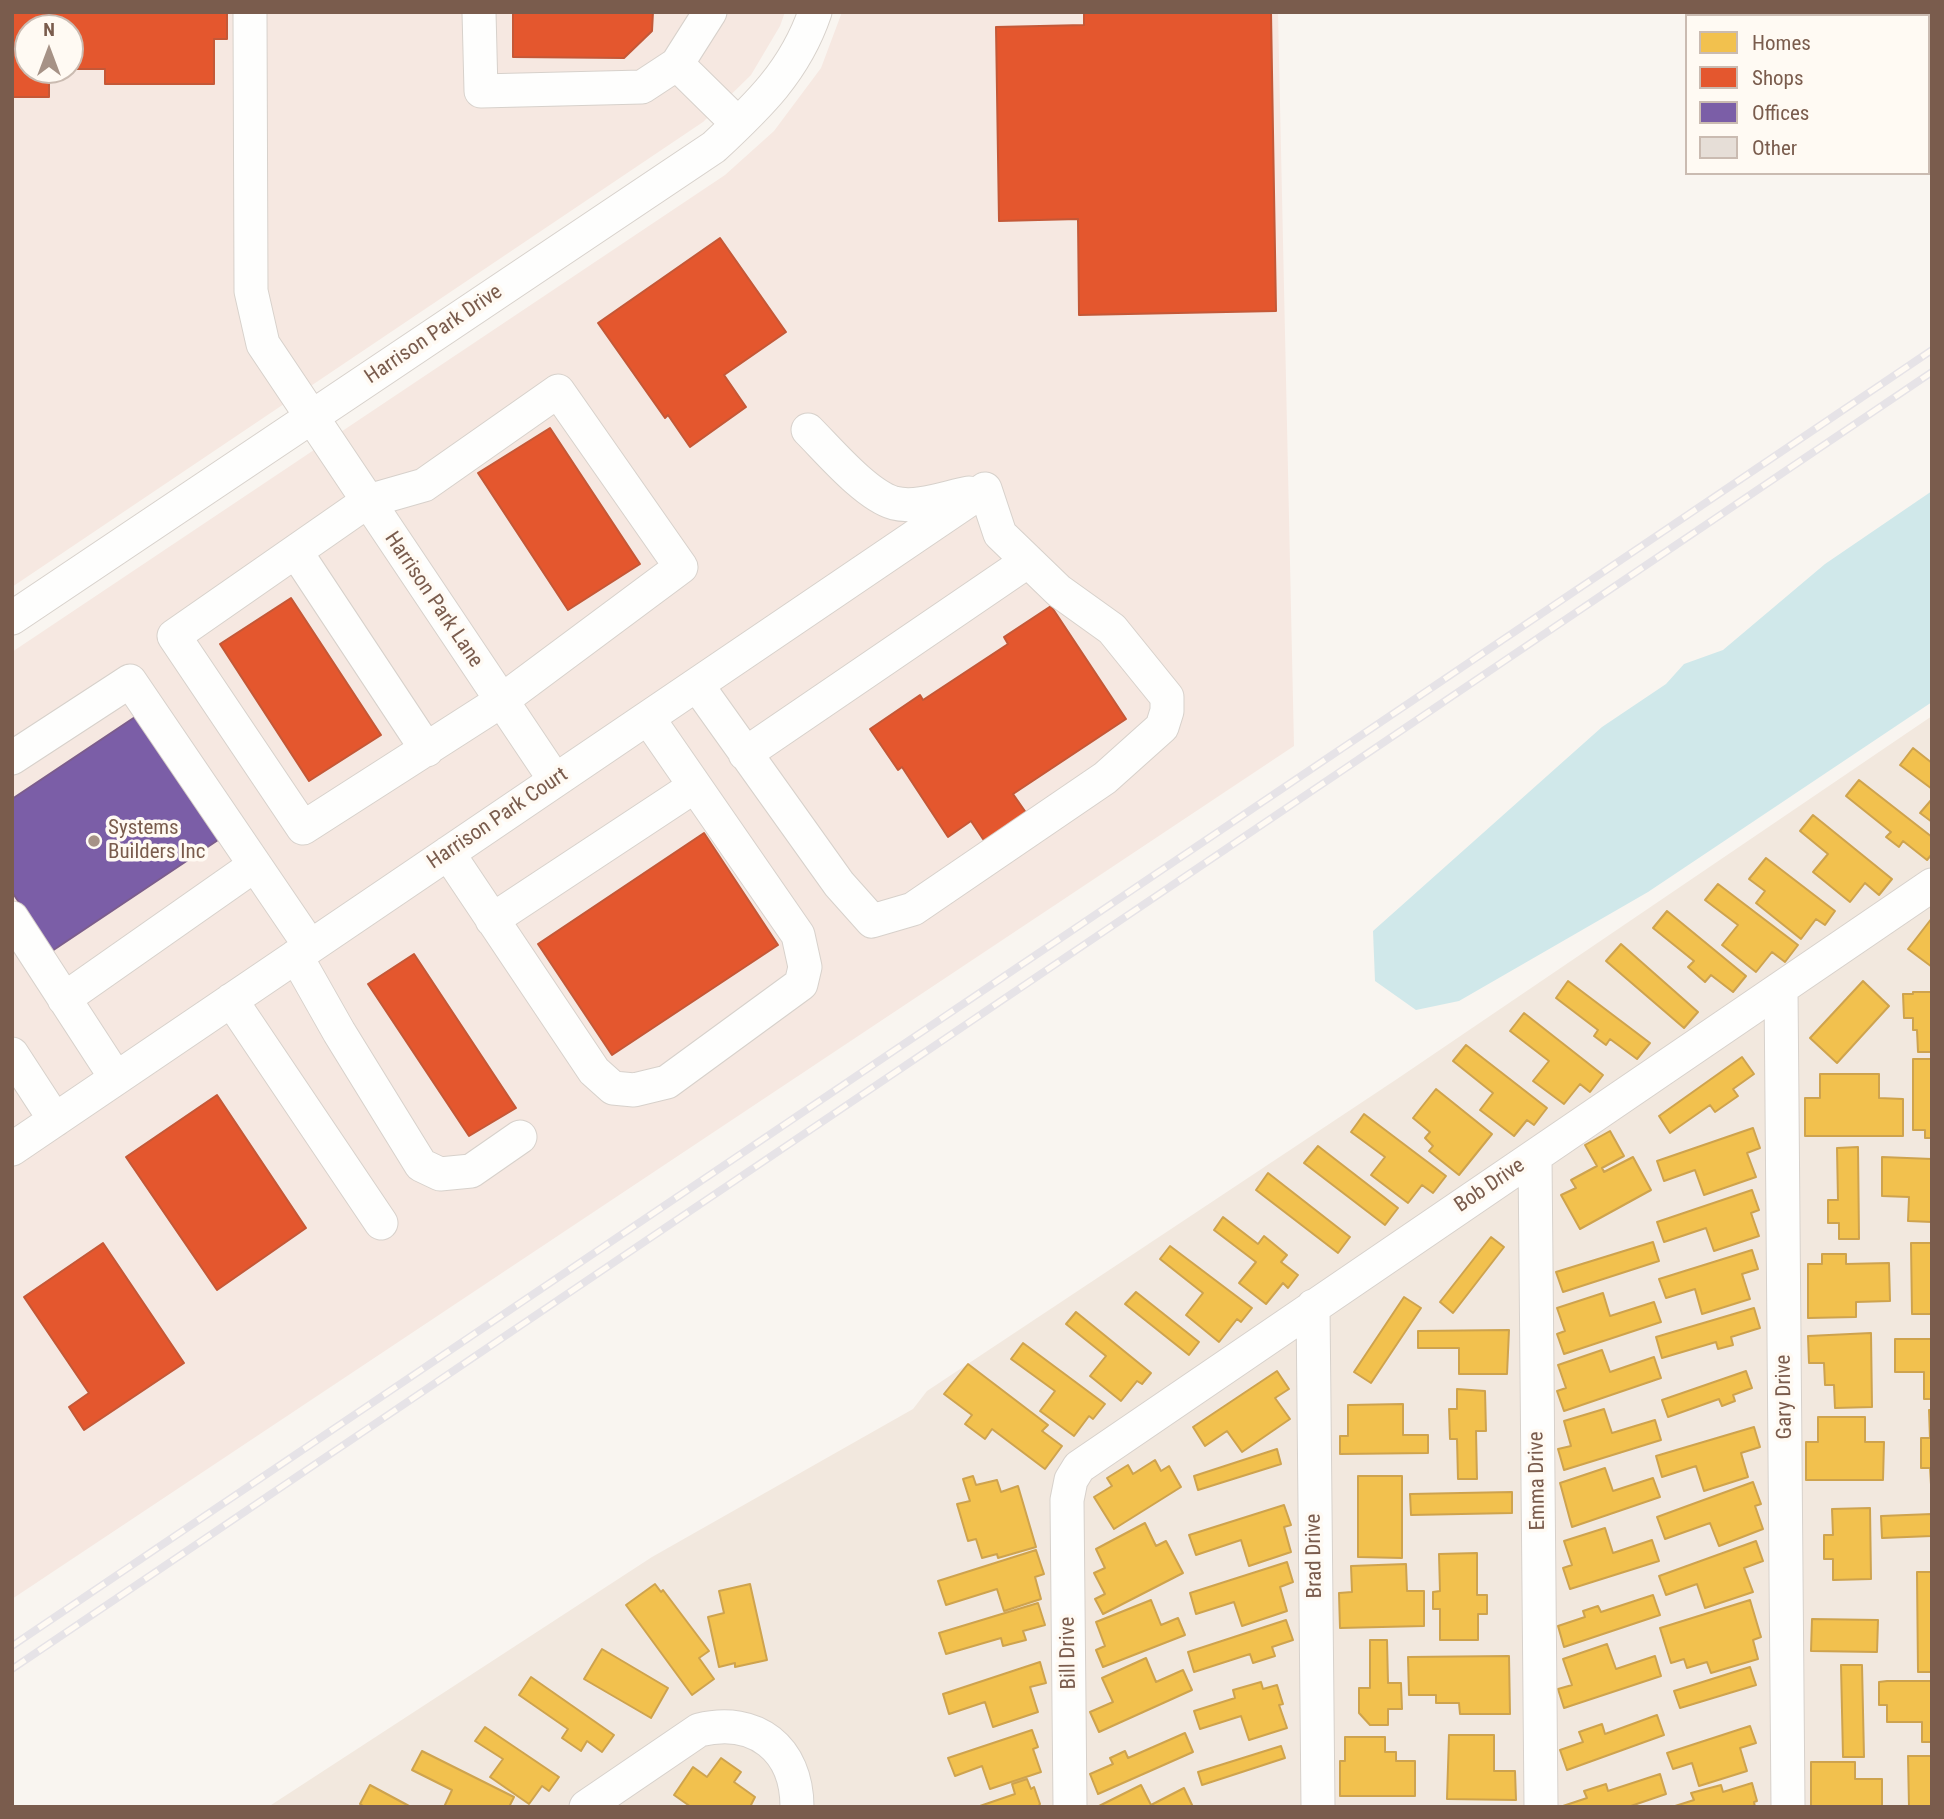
<!DOCTYPE html>
<style>
body{margin:0}
#map{position:relative;width:1944px;height:1819px;overflow:hidden;background:#f9f5f0;font-family:"Roboto Condensed",sans-serif}
canvas{display:block}
.frame{position:absolute;inset:0;border:14px solid #7a5c4d;pointer-events:none}
.legend{position:absolute;left:1685px;top:14px;width:245px;height:161px;box-sizing:border-box;background:#fffaf3;border:2px solid #cabbb1;margin:0;padding:9px 12px;list-style:none;font-size:21px;color:#7a5c4d}
.legend li{display:flex;align-items:center;gap:14px;height:35px}
.legend b{width:35px;border:2px solid #cabbb1}
.north{position:absolute;left:14px;top:14px;width:70px;height:70px;box-sizing:border-box;background:#fffaf3;border:2px solid #cabbb1;border-radius:50%;rotate:0deg;font-size:19px;font-weight:700;line-height:28px;text-align:center;color:#7a5c4d}
.north::after{content:'';display:block;margin:auto;width:24px;height:32px;background:#a69286;clip-path:polygon(50% 0,100% 100%,50% 72%,0 100%)}
</style>
<div id="map">
<canvas width="1944" height="1819"></canvas>
<div class="frame"></div>
<ul class="legend">
<li><b style="height:19px;background:#f2c14e"></b>Homes</li>
<li><b style="height:19px;background:#e4572e"></b>Shops</li>
<li><b style="height:19px;background:#7b5ea7"></b>Offices</li>
<li><b style="height:19px;background:#e6ded7"></b>Other</li>
</ul>
<div class="north">N</div>
</div>
<script>
const context = document.querySelector('canvas').getContext('2d');
context.lineJoin = 'round';
function paint(path, color) { context.fillStyle = color; context.fill(path, 'evenodd'); }
function strokePath(path, color, width, dash) { context.strokeStyle = color; context.lineWidth = width; context.lineCap = dash ? 'butt' : 'round'; context.setLineDash(dash || []); context.stroke(path); }
function label(font, color, halo, rows, align = 'center') {
  context.font = font + ' "Roboto Condensed",sans-serif'; context.lineWidth = 7; context.setLineDash([]); context.textBaseline = 'middle'; context.strokeStyle = halo; context.fillStyle = color; for (const [text, x, y, turn = 0] of rows) {
    context.save(); context.translate(x, y); context.rotate((+turn || 0) * Math.PI / 180); context.textAlign = isNaN(turn) ? turn : align; if (halo) context.strokeText(text, 0, 0); context.fillText(text, 0, 0); context.restore();
  }
}
const residential = new Path2D(`
 M1932,716V1807H268L652,1557L913,1409L927,1391L1397,1079Z`);
const commercial = new Path2D(`
 M12,12H785L780,26L751,75L703,122L12,587ZM28,28H70V70H28Z
 M842,12H1278L1294,746L12,1599V652L725,175L774,131L821,68Z`);
const water = new Path2D(`
 M1932,491V702L1648,892L1459,1001L1416,1010L1375,981L1373,931L1602,727L1666,684L1684,664L1723,650L1825,564Z`);
const homes = new Path2D(`
 M1913,748L1932,763V789L1900,765Z
 M1859,780L1932,837V854L1927,860L1903,841L1899,847L1886,837L1891,832L1846,796Z
 M1932,799V822L1920,813Z
 M1813,815L1892,879L1879,895L1865,883L1850,902L1813,872L1828,854L1800,831Z
 M1766,858L1835,911L1825,925L1816,919L1801,939L1756,903L1765,891L1749,879Z
 M1718,884L1798,945L1785,962L1772,952L1756,972L1722,945L1738,925L1705,900Z
 M1667,911L1746,976L1733,992L1711,975L1705,982L1688,967L1694,961L1653,928Z
 M1932,918V967L1908,949Z
 M1621,944L1698,1012L1684,1028L1606,961Z
 M1568,981L1650,1043L1637,1059L1610,1039L1606,1045L1594,1036L1598,1030L1556,998Z
 M1863,981L1889,1006L1837,1063L1810,1038Z
 M1913,992H1932V1052H1918L1917,1030H1913V1018H1904L1903,994H1913Z
 M1524,1013L1603,1075L1590,1092L1580,1084L1564,1104L1533,1081L1549,1061L1510,1031Z
 M1466,1045L1547,1108L1534,1125L1527,1120L1514,1136L1480,1110L1493,1093L1453,1061Z
 M1742,1057L1754,1074L1733,1089L1738,1096L1715,1112L1710,1105L1670,1133L1659,1116Z
 M1913,1059H1932V1138H1925V1130H1913Z
 M1820,1074H1879V1098L1903,1099V1136H1805V1098H1820Z
 M1436,1089L1492,1134L1459,1175L1429,1151L1433,1146L1425,1138L1430,1132L1413,1118Z
 M1364,1114L1446,1176L1433,1193L1422,1185L1408,1203L1371,1175L1385,1157L1351,1132Z
 M1753,1128L1760,1148L1747,1153L1756,1177L1704,1195L1695,1170L1664,1181L1657,1161Z
 M1610,1131L1624,1156L1602,1168L1604,1172L1633,1157L1651,1190L1580,1229L1561,1195L1576,1188L1571,1180L1597,1166L1585,1145Z
 M1318,1146L1398,1208L1385,1225L1304,1163Z
 M1858,1147L1859,1239H1839V1223H1828V1200H1838L1837,1148Z
 M1882,1157L1932,1159V1222L1908,1221L1909,1197L1882,1196Z
 M1268,1173L1350,1237L1338,1253L1256,1190Z
 M1752,1190L1759,1210L1751,1213L1759,1236L1714,1251L1706,1228L1664,1242L1657,1222Z
 M1223,1217L1258,1244L1264,1236L1287,1255L1281,1262L1298,1275L1288,1288L1283,1283L1266,1304L1239,1283L1256,1262L1214,1230Z
 M1491,1237L1504,1247L1453,1313L1440,1302Z
 M1653,1242L1659,1261L1563,1292L1556,1272Z
 M1911,1243H1932V1314H1912Z
 M1170,1246L1252,1308L1241,1322L1237,1319L1219,1342L1186,1315L1203,1293L1160,1259Z
 M1752,1250L1758,1269L1742,1274L1750,1299L1702,1314L1695,1289L1666,1298L1659,1279Z
 M1822,1254H1846V1264L1889,1263L1890,1301L1856,1302V1317L1808,1318V1264H1822Z
 M1136,1292L1199,1342L1189,1355L1125,1304Z
 M1603,1293L1610,1316L1654,1302L1661,1322L1564,1354L1557,1334L1565,1331L1557,1308Z
 M1404,1297L1421,1308L1371,1383L1354,1372Z
 M1754,1308L1760,1328L1731,1337L1733,1345L1718,1349L1716,1342L1662,1358L1656,1337Z
 M1076,1312L1151,1373L1142,1384L1137,1381L1121,1401L1090,1376L1106,1356L1066,1324Z
 M1509,1330L1507,1374H1459V1348H1418V1331Z
 M1871,1333L1872,1407L1835,1408L1834,1385H1825L1824,1363H1809L1808,1336Z
 M1895,1339H1932V1399H1924V1372H1895Z
 M1023,1343L1105,1404L1093,1419L1089,1416L1074,1436L1040,1411L1055,1391L1011,1359Z
 M1602,1350L1610,1372L1654,1357L1661,1378L1564,1411L1557,1391L1566,1388L1558,1365Z
 M968,1364L1048,1425L1042,1431L1062,1446L1045,1469L992,1429L985,1439L965,1424L972,1415L944,1394Z
 M1277,1371L1289,1389L1275,1398L1290,1419L1242,1452L1227,1431L1205,1446L1193,1427Z
 M1746,1371L1752,1388L1733,1395L1735,1401L1722,1406L1719,1399L1668,1417L1662,1400Z
 M1457,1389L1485,1391L1486,1431H1476L1477,1479H1458L1457,1439H1450L1449,1409H1457Z
 M1403,1404V1435H1428V1453L1340,1454V1436H1348V1405Z
 M1604,1409L1612,1433L1655,1420L1661,1440L1564,1470L1558,1449L1571,1446L1564,1421Z
 M1929,1410H1932V1501L1930,1468H1921V1438H1930Z
 M1818,1417H1865V1442H1884L1883,1480H1806V1442H1818Z
 M1754,1427L1760,1447L1741,1453L1748,1477L1704,1491L1696,1466L1662,1477L1656,1456Z
 M1277,1449L1281,1464L1198,1490L1194,1476Z
 M1155,1460L1161,1471L1169,1466L1181,1487L1114,1529L1094,1497L1112,1486L1107,1478L1128,1465L1133,1474Z
 M1605,1468L1613,1491L1653,1478L1660,1497L1572,1527L1560,1483Z
 M973,1476L976,1485L997,1480L1001,1492L1018,1486L1036,1547L998,1558L997,1554L982,1558L976,1539L968,1541L957,1504L970,1501L963,1479Z
 M1358,1476H1402V1558L1358,1557Z
 M1753,1482L1761,1504L1755,1506L1763,1529L1719,1546L1710,1523L1665,1539L1657,1517Z
 M1512,1492V1513L1411,1515L1410,1494Z
 M1284,1505L1291,1525L1284,1527L1291,1552L1249,1566L1241,1540L1196,1555L1189,1535Z
 M1870,1508L1871,1579L1833,1580V1559H1824V1535H1833L1832,1509Z
 M1932,1514V1536L1882,1538L1881,1516Z
 M1145,1523L1156,1546L1166,1541L1183,1573L1103,1614L1095,1599L1105,1594L1094,1573L1105,1568L1096,1549Z
 M1605,1528L1613,1553L1652,1540L1659,1561L1570,1589L1563,1568L1572,1565L1564,1541Z
 M1756,1541L1763,1561L1744,1568L1753,1592L1705,1608L1697,1584L1666,1595L1659,1576Z
 M1036,1550L1044,1574L1035,1577L1041,1599L1004,1611L997,1589L946,1605L938,1581Z
 M1477,1553V1595H1487V1614H1478V1640H1440V1609H1433V1592L1440,1591L1439,1554Z
 M1287,1562L1293,1582L1280,1587L1287,1611L1242,1626L1234,1602L1196,1614L1190,1593Z
 M1406,1564L1407,1591H1424V1626L1340,1628L1339,1593L1352,1592L1351,1566Z
 M1917,1572H1932V1672H1918Z
 M655,1584L661,1592L663,1590L709,1651L699,1658L714,1679L692,1695L626,1605Z
 M750,1584L767,1660L735,1667V1663L719,1667L708,1617L724,1613L719,1591Z
 M1653,1595L1660,1615L1564,1647L1558,1626L1585,1617L1583,1611L1598,1606L1601,1612Z
 M1151,1600L1161,1625L1178,1618L1185,1635L1103,1667L1096,1650L1105,1646L1096,1622Z
 M1750,1600L1761,1637L1753,1640L1758,1659L1711,1673L1707,1662L1687,1668L1684,1659L1671,1663L1660,1628Z
 M1038,1603L1045,1625L1023,1631L1026,1640L1003,1646L1001,1638L946,1654L939,1633Z
 M1812,1619L1878,1620L1877,1652L1811,1651Z
 M1286,1620L1293,1640L1272,1647L1275,1656L1253,1663L1250,1654L1194,1672L1188,1652Z
 M1370,1640H1387L1388,1683H1401L1402,1709H1388V1725H1370L1359,1713V1688H1370Z
 M1607,1644L1616,1669L1655,1656L1661,1676L1564,1708L1558,1689L1572,1685L1563,1659Z
 M602,1649L668,1688L651,1718L584,1679Z
 M1509,1656L1510,1714H1460L1459,1703H1436V1695H1409L1408,1657Z
 M1146,1658L1156,1682L1183,1670L1192,1690L1099,1732L1090,1712L1113,1702L1102,1678Z
 M1040,1662L1046,1683L1030,1687L1038,1712L993,1727L985,1702L949,1714L943,1694Z
 M1841,1665H1862L1864,1757H1843Z
 M1750,1667L1756,1685L1680,1708L1674,1691Z
 M531,1677L614,1735L602,1752L587,1741L581,1751L562,1738L568,1729L519,1695Z
 M1887,1681H1932V1742H1922V1722H1887V1705H1879V1682Z
 M1261,1682L1263,1689L1277,1685L1283,1704L1279,1705L1287,1728L1249,1740L1241,1716L1200,1729L1194,1711L1235,1698L1233,1690Z
 M1657,1715L1664,1735L1567,1770L1560,1750L1583,1742L1579,1732L1602,1724L1605,1734Z
 M1750,1726L1756,1743L1740,1748L1747,1771L1699,1786L1692,1763L1673,1769L1667,1753Z
 M485,1727L559,1777L549,1791L542,1786L529,1804L490,1777L503,1759L475,1741Z
 M1032,1730L1038,1747L1033,1749L1041,1772L990,1789L982,1766L955,1776L948,1758Z
 M1185,1733L1193,1752L1098,1794L1090,1774L1113,1764L1110,1758L1125,1751L1128,1758Z
 M1449,1735H1494V1771H1515L1516,1800L1447,1799Z
 M1345,1737H1385V1752H1396V1761H1415V1796H1340V1761H1345Z
 M1281,1746L1285,1758L1202,1785L1198,1772Z
 M422,1751L514,1797L509,1807H444L452,1790L412,1770Z
 M1908,1756H1932V1807H1909Z
 M721,1758L741,1772L734,1782L755,1797L750,1807H691L674,1795L693,1767L707,1777Z
 M1811,1762H1855V1779H1882V1807H1811Z
 M1660,1774L1666,1794L1628,1807L1563,1806L1587,1798L1584,1791L1606,1784L1608,1791Z
 M1027,1779L1031,1789L1034,1787L1040,1804L1038,1807H977L1015,1794L1012,1784Z
 M1752,1783L1757,1801L1754,1802L1755,1807H1672L1694,1800L1691,1793L1721,1785L1723,1792Z
 M370,1785L411,1807H365L360,1804Z
 M1141,1785L1151,1805L1184,1788L1193,1807H1097Z`);
const shops = new Path2D(`
 M12,12H227V39H214V84H105V69H70V28H28V70H49V97H12Z
 M513,12H653L652,31L624,58L513,57Z
 M1084,12H1271L1276,311L1079,315L1078,219L999,221L996,27L1084,25Z
 M720,238L786,332L724,375L746,407L690,447L668,415L665,418L598,323Z
 M550,428L640,564L568,610L478,473Z
 M291,598L381,735L309,781L220,644Z
 M1051,606L1126,719L1013,794L1029,817L987,845L971,821L948,837L902,767L898,770L870,729L920,695L923,700L1008,644L1004,637Z
 M704,833L778,945L612,1055L538,944Z
 M414,954L516,1108L469,1136L368,984Z
 M217,1095L306,1228L217,1290L126,1157Z
 M103,1243L184,1363L84,1430L69,1407L89,1393L24,1297Z`);
const offices = new Path2D(`
 M135,717L218,840L52,951L12,892V799Z`);
const building = new Path2D(`
 M1876,12H1932V62H1928V16H1877Z`);
const minor = new Path2D(`
 M250,12L251,291L263,344L555,780
 M479,12L481,91L642,87L677,64L710,12
 M677,64L738,124
 M558,391L681,567L501,701L303,828L174,636L368,501L424,485Z
 M808,430C829,451 866,495 894,503C917,509 947,497 969,493
 M296,552L427,750
 M12,618L714,147C758,106 795,71 815,12
 M697,685L839,884L872,921L913,909L1105,778L1162,727L1167,711V697L1112,629L1059,591L1000,534L985,489
 M745,754L1028,561
 M12,758L130,681L310,946
 M448,853L594,1071L613,1088L634,1090L667,1082L801,984L805,967L798,935L648,718
 M12,918L116,1078
 M492,920L695,786
 M296,956L339,1032L421,1165L440,1174L471,1171L520,1137
 M1781,988L1788,1807
 M64,999L255,865
 M231,1000L381,1223
 M12,1054L55,1120
 M12,1149L985,489
 M1535,1156L1541,1807
 M1313,1306L1318,1807
 M586,1807L699,1730C756,1716 797,1749 797,1807
 M1070,1807L1067,1500L1071,1480L1079,1467L1932,885`);
const rail = new Path2D(`
 M12,1646L1932,350
 M12,1669L1932,372`);
const markers = [
 [94,841,7,"#a69286"]
];
const streetNames = [
 ["Harrison Park Drive",434,335,-34],
 ["Harrison Park Lane",433,600,56],
 ["Harrison Park Court",498,819,-34],
 ["Bob Drive",1490,1186,-34],
 ["Gary Drive",1785,1397,-91],
 ["Emma Drive",1538,1481,-91],
 ["Brad Drive",1315,1556,-91],
 ["Bill Drive",1069,1653,-91]
];
const poiNames = [
 ["Systems",108,829],
 ["Builders Inc",108,853]
];
paint(residential, '#f2e8de');
paint(commercial, '#f6e8e1');
paint(water, '#d0e8ea');
paint(homes, '#f2c14e');
strokePath(homes, '#cea34e', 2);
paint(shops, '#e4572e');
strokePath(shops, '#c45837', 2);
paint(offices, '#7b5ea7');
strokePath(offices, '#7b5d8c', 2);
paint(building, '#e6ded7');
strokePath(building, '#e2d8d2', 2);
strokePath(minor, '#d7d1cb', 35);
strokePath(minor, '#fefefd', 33);
strokePath(rail, '#e6e3e7', 8);
strokePath(rail, '#fffaf3', 5, [16]);
for (const [x, y, r, color] of markers) { const dot = new Path2D(); dot.arc(x, y, r, 0, 2 * Math.PI); context.fillStyle = color; context.fill(dot); strokePath(dot, '#fffaf3', 2.5); }
label('21px', '#7a5c4d', '#fffaf3', streetNames);
label('21px', '#7a5c4d', '#fffaf3', poiNames, 'left');
</script>
